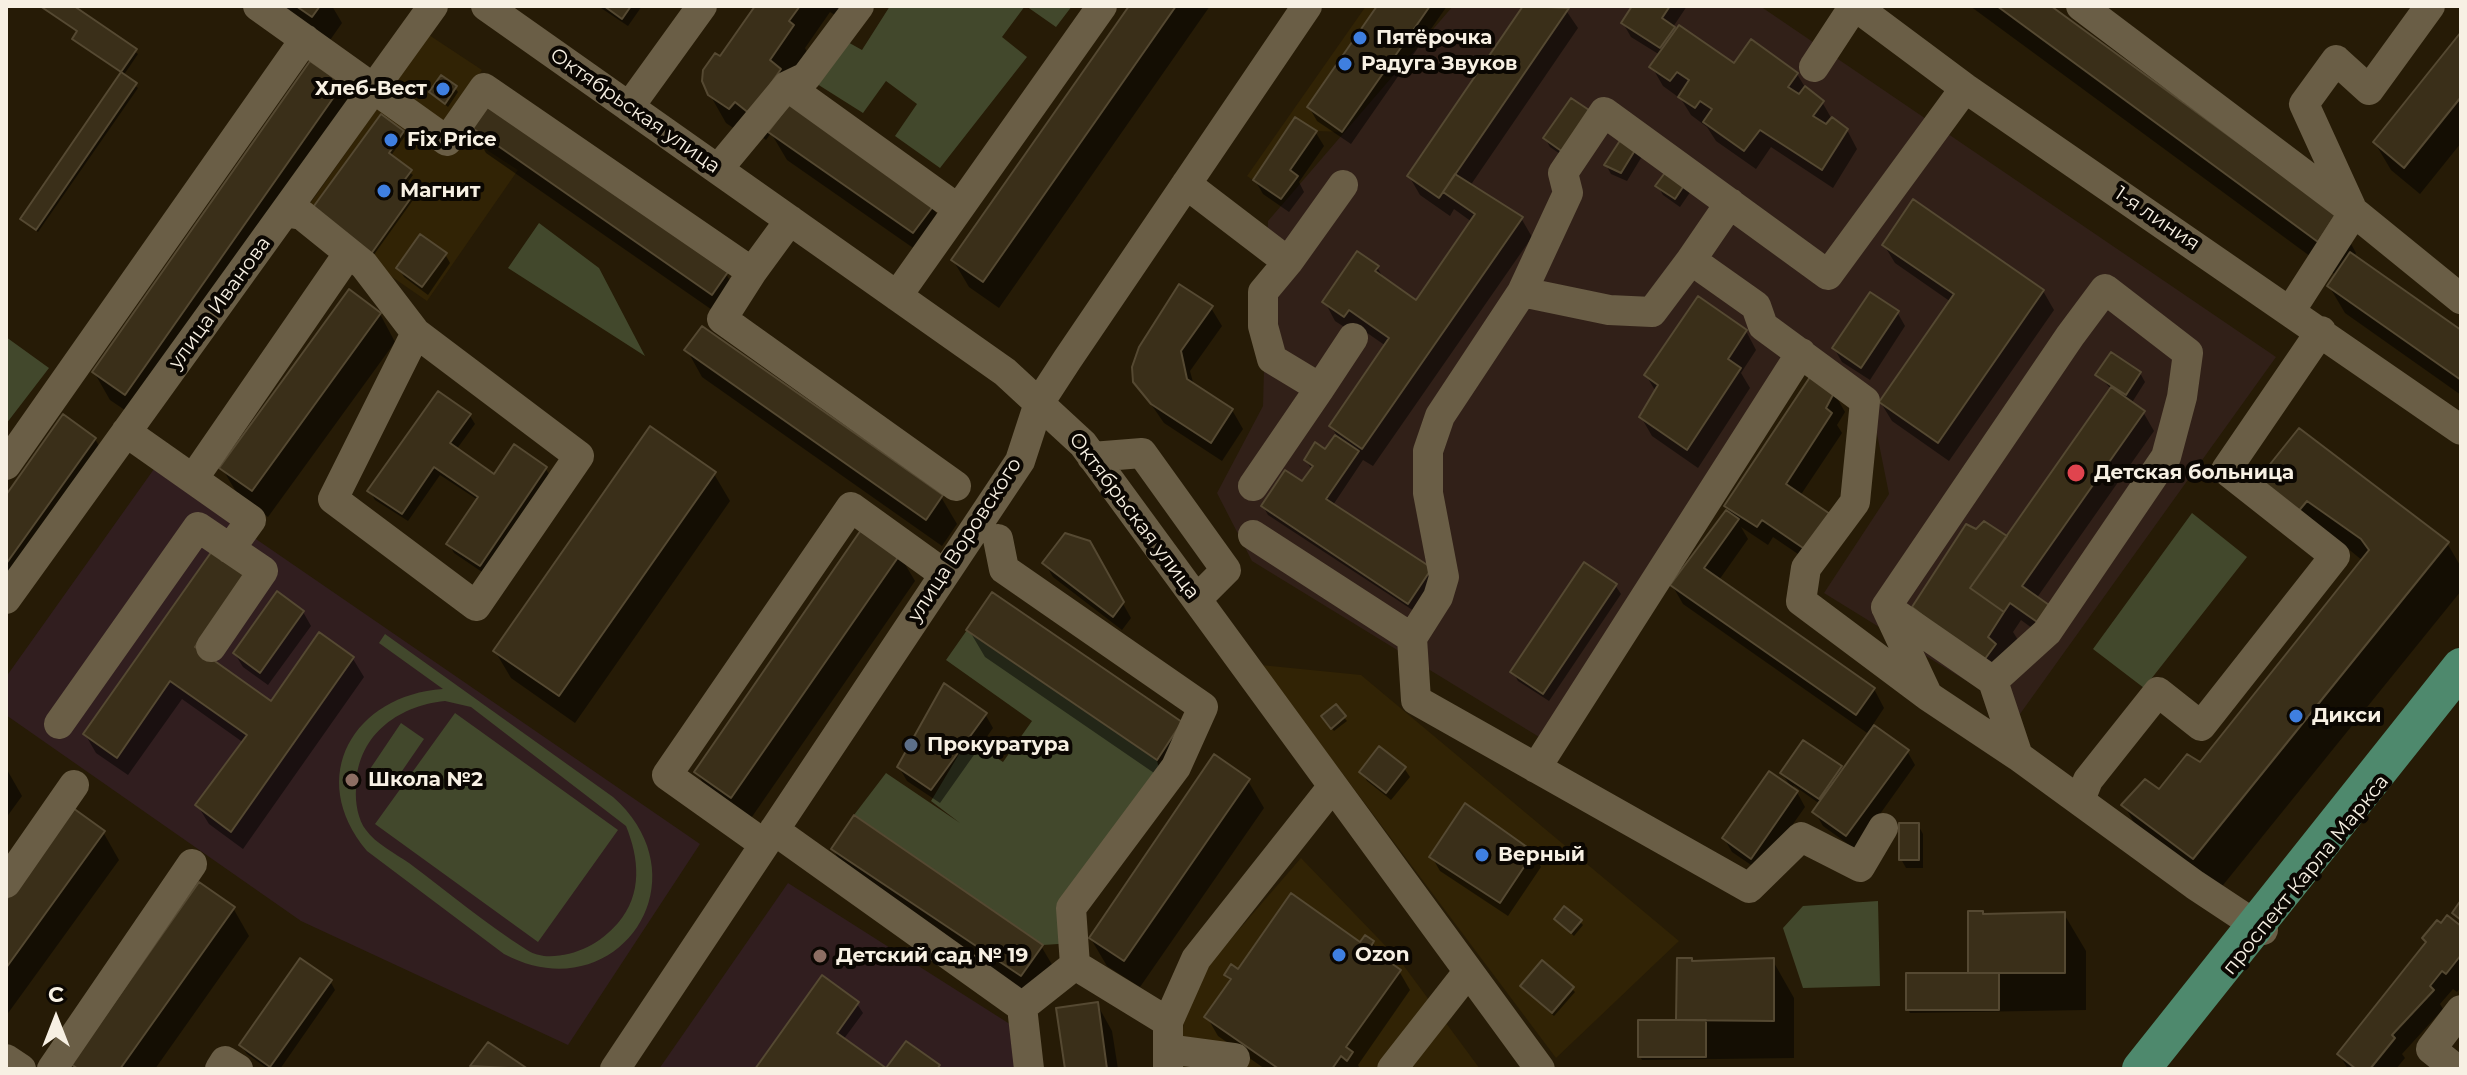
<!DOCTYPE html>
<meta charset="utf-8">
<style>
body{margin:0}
#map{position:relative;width:2467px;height:1075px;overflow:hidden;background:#261b06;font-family:Montserrat,sans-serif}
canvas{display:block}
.frame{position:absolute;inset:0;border:8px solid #f7f0e3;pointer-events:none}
.north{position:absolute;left:16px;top:979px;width:80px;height:80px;-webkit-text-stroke:6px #0b0702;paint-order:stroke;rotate:0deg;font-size:22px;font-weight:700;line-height:32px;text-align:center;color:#f7f0e3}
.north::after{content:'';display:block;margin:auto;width:28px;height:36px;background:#f7f0e3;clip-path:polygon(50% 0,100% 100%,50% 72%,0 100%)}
</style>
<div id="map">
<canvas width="2467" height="1075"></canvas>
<div class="frame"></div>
<div class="north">С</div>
</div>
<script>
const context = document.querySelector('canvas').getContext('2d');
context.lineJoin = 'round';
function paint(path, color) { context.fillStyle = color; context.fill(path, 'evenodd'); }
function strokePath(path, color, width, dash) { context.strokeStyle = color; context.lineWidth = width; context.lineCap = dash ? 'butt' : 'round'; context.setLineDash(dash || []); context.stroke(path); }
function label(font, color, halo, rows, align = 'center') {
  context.font = font + ' Montserrat,sans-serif'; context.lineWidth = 8; context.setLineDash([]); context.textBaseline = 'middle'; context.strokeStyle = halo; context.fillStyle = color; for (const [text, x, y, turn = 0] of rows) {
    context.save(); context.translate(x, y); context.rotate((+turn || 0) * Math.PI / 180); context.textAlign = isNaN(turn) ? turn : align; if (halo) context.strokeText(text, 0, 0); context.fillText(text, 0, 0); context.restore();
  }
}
const built = new Path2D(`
 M1366,6H1430L1342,132L1317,131L1290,169L1298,176L1281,199L1247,176Z
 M429,35L482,70L447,124L518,170L427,301L302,215Z
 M1261,665L1361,675L1679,941L1556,1058Z
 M1301,858L1401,962L1480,1069H1181L1185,992Z`);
const education = new Path2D(`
 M154,469L700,844L568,1045L301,921L6,715V677Z
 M788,883L1016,1028L1020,1069H659Z`);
const medical = new Path2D(`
 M1453,6H1760L2276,357L2020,714L1824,593L1889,494L1875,424L1806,370L1562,751L1252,561L1217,493L1263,406L1268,221Z`);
const green = new Path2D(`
 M890,6H1025L1002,37L1027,57L940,168L895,136L917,104L886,81L863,113L806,77L837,36L862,50Z
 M1026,6H1072L1056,27Z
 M539,223L599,268L645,356L508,268Z
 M6,337L49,368L6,424Z
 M2192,513L2247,557L2144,688L2093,649Z
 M967,630L1157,760L1162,785L1071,908L1073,943L1043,945L854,815L886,773L960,823L931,801L968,739L1003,762L1032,721L946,660Z
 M385,634L613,797C708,881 615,1013 504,954L367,851C305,777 354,695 443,689L379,643ZM445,701L471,707L626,826C639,858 643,894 618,923C600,944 573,958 544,956C538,955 531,953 527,950C486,924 448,892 409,863C396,854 375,843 366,830C358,820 355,802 356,789C356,737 396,706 445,701Z
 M455,713L618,830L538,942L375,824Z
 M401,723L424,739L391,787L368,772Z
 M1878,901L1880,986L1803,988L1783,928L1803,906Z`);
const shadow = new Path2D(`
 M39,6H70L138,54L123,76L138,88L38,232L23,219L123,74L77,43L75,39L79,33Z
 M275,6H332L342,23L328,43Z
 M598,6H642L628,26Z
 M757,6H842L835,15L830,12L805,48L808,54L788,84L932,206L948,234L929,259L787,160L771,133L766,140L751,128L745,136L726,123L705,86Z
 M1131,6H1210L999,308L969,287L953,260Z
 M1379,6H1447L1351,144L1317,121L1309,107Z
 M1525,6H1563L1578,28L1470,186L1521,218L1532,237L1373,466L1363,460L1333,505L1435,579L1414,611L1268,515L1263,506L1303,484L1312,470L1306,460L1326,452L1337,436L1331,426L1386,346L1360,328L1355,334L1335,321L1325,302L1377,267L1385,281L1416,302L1472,222L1454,209L1450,216L1420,195L1409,176Z
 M1634,6H1687L1673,27L1676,32L1734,66L1797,74L1806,89L1822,102L1833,121L1847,130L1857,149L1833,188L1771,147L1756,169L1716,141L1707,127L1691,115L1681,99L1663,86L1652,67L1660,55L1631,37L1623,23Z
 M1970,6H2048L2335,215L2356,253L2354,257L2461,333V395L2345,313L2329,286L2337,276Z
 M2461,36V143L2420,194L2391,170L2375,143Z
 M341,85L357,112L141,421L110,400L94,372Z
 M455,88L458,92L448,107L431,92Z
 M1572,101L1563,156L1550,147L1545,138Z
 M470,125L726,274L742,301L728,321L486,153Z
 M403,132L405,136L390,157L413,175L402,190L413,200L373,256L316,214Z
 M1316,133L1324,146L1299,182L1304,192L1289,212L1263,194L1255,180Z
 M1636,149L1641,158L1627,181L1611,174L1606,165Z
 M1658,186L1693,188L1680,207L1663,195Z
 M1884,245L2043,291L2054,310L1949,461L1892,421L1881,403L1951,302L1895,263Z
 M445,254L450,263L428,295L404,277L399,268Z
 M1211,308L1222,326L1190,371L1194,386L1232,410L1243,429L1222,461L1164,423L1135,381Z
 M1897,312L1905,326L1870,380L1842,362L1834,348Z
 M380,314L395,342L268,517L238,495L222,468Z
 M1746,331L1756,350L1741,373L1750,388L1698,468L1652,436L1641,417L1656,392L1646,375Z
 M687,350L941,497L957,524L942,546L702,377Z
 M2140,373L2145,382L2131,404L2143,412L2154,431L2036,599L2051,642L2021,620L2013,632L2018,640L2010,673L1933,647L2112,390L2098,375Z
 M1834,393L1845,412L1837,425L1842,433L1800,496L1820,569L1773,537L1768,545L1741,527L1748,539L1719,580L1874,689L1884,708L1872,726L1907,751L1915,765L1855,849L1823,826L1815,812L1820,804L1793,785L1805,807L1760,871L1732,852L1724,838L1792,789L1782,773L1840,767L1843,772L1870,735L1683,604L1672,585L1733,517L1726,506Z
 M470,416L475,424L456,450L494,477L545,468L551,477L485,574L454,553L449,544L478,500L440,475L408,521L375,500L370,491Z
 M95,439L111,466L6,612V498Z
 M714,474L730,501L575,723L511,678L495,651Z
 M2262,478L2447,543L2461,567V591L2215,895L2145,842L2124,805L2159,792L2200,765L2363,561Z
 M1088,542L1131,618L1122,630L1053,577L1045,563Z
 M212,554L209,659L272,703L320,635L353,659L364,677L243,849L209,824L198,806L244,743L182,699L128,775L96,753L85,734Z
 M899,554L915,581L747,824L712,800L697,772Z
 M1615,585L1621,594L1549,701L1518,681L1513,672Z
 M303,612L311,626L268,685L243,667L235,654Z
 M969,630L1181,723L1173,786L985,657Z
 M1335,707L1347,721L1334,731L1325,720Z
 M985,714L993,728L940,803L907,781L899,767Z
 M6,768L22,796L6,818Z
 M1404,768L1410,777L1391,800L1367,781L1362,772Z
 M1248,781L1264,808L1140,987L1107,966L1091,939Z
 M1918,825L1923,834V868H1906L1901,859Z
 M103,832L119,860L6,1016V903Z
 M833,849L1041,946L1057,973L1037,1002L849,877Z
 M1533,853L1541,867L1508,916L1440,871L1432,857Z
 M233,908L249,936L155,1069H76L73,1064Z
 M2064,914L2086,951V1010L1910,1013L1908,1009L1970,975L1984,916Z
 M1556,919L1580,922L1583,925L1574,936Z
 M2461,929V987L2457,992L2453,989L2440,1004L2443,1009L2402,1054L2405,1058L2396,1069H2348L2339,1054Z
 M1373,943L1383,960L1399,971L1410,990L1358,1065L1360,1069H1265L1218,1036L1207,1017L1231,982L1226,975Z
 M1773,961L1794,998V1058L1642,1060L1640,1056L1678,1022L1692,963Z
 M330,981L335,990L280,1069H268L247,1054L241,1045Z
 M1572,989L1575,992L1554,1016L1525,990Z
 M857,1004L863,1013L843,1040L883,1069H757Z
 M1097,1004L1112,1031L1118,1069H1067Z
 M488,1044L525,1069H474L473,1066Z`);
const building = new Path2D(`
 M40,6H74L137,49L121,72L72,39L77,31Z
 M296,6H320L312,17Z
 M604,6H631L622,19Z
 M755,6H800L789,21L794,25L770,60L781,69L750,114L735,102L729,109L708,95L702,81L703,70L715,53L720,56Z
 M1129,6H1176L983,282L951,260Z
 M1377,6H1430L1342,132L1307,107Z
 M1523,6L1569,8L1439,198L1407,176Z
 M1632,6H1670L1662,18L1675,27L1660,48L1621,23Z
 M1997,6H2051L2336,214L2318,242Z
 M1679,25L1734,63L1751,39L1798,73L1788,87L1799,94L1805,86L1824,101L1813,116L1826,124L1832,117L1848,129L1822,170L1760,130L1744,151L1703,122L1712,109L1700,101L1695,108L1678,97L1689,80L1677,72L1670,81L1649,67Z
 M2461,32V97L2404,168L2373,142Z
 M310,61L343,84L125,395L92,372Z
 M121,72L137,83L36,230L20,219Z
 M441,75L457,86L445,104L429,92Z
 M1571,98L1595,114L1567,155L1543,138Z
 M484,103L728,272L712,295L468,125Z
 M790,103L934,205L913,233L768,132Z
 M381,114L404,131L389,153L412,170L400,186L413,195L371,254L311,210Z
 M1295,117L1317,131L1290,170L1298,176L1281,199L1253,180Z
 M1621,139L1637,147L1621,173L1604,165Z
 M1670,166L1689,178L1675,199L1655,186Z
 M1455,174L1523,217L1362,449L1329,426L1389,338L1349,310L1344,317L1322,302L1357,251L1379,266L1375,271L1416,300L1475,214L1443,192Z
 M1913,199L2044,290L1938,443L1879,402L1954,294L1882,245Z
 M420,234L447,253L422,287L396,268Z
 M2350,252L2461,330V380L2327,286Z
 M1179,284L1213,306L1181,351L1187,379L1233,409L1211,443L1151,404L1133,382L1132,367L1139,347Z
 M349,289L381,313L252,491L219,468Z
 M1870,292L1899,311L1861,368L1832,348Z
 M1698,296L1747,330L1728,359L1741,368L1687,450L1639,417L1658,385L1644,375Z
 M702,326L943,495L926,520L684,350Z
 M2111,352L2141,372L2126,395L2095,375Z
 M1810,377L1835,391L1826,408L1832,413L1786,484L1833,516L1809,552L1762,520L1757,527L1724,506Z
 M2111,387L2145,411L2022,586L2052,607L2040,624L2010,603L2004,612L1970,588Z
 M438,391L471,414L450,443L494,474L514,444L547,467L480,566L446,544L478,497L434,467L402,514L367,491Z
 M63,414L96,438L6,564V495Z
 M650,426L716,472L559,696L493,651Z
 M2299,428L2449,542L2193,859L2121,805L2145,779L2159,789L2187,754L2200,762L2369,550L2361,539L2307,501L2297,513L2259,478Z
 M1335,435L1359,451L1326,499L1432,568L1408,604L1261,506L1285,470L1302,481L1313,466L1304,460L1315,442L1325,449Z
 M1726,510L1739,519L1704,568L1875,688L1856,715L1670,585Z
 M1984,521L2007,536L1970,588L2004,612L1988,637L1996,644L1982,663L1912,607L1966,524L1976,529Z
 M863,527L901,553L731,798L694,772Z
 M1065,533L1090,541L1124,602L1113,617L1042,563Z
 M212,551L245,575L195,647L271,701L319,632L354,657L231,832L195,805L247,735L170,681L117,758L83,734Z
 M1584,562L1617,584L1543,694L1510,672Z
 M277,591L304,611L260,673L233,653Z
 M992,592L1182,722L1157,760L966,630Z
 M944,683L987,713L931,790L897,767Z
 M1336,704L1346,716L1331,729L1321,716Z
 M1874,725L1909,750L1846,836L1812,812Z
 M1803,740L1842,766L1819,799L1780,773Z
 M1379,746L1406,767L1386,793L1359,772Z
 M1214,754L1250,779L1124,961L1089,938Z
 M1769,771L1798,791L1751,859L1722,838Z
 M1465,803L1534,852L1500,903L1429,857Z
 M73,808L105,831L6,968V900Z
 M854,815L1043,945L1021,976L831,849Z
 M1899,823H1919V860H1899Z
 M199,882L235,907L120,1069H78L71,1064Z
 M1291,893L1360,942L1365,935L1374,941L1370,948L1401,970L1346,1047L1353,1052L1347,1061L1341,1056L1332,1069H1279L1204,1017L1231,979L1224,975L1231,964L1238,969Z
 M2461,900V920L2452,913Z
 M1564,906L1582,920L1571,933L1554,919Z
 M1968,911H1983V914L2065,912V973H1968Z
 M2447,915L2461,926V955L2446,974L2442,971L2430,986L2434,990L2392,1035L2395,1038L2370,1069H2356L2337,1054L2426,942L2422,938L2437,920L2441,923Z
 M300,958L332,980L270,1067L239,1045Z
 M1677,958H1692V961L1774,958V1021L1676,1020Z
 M1542,960L1574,987L1552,1013L1520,986Z
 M1906,973H1999V1010H1906Z
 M822,975L859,1002L837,1033L886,1068L906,1041L940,1065L937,1069H755Z
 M1098,1002L1107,1069H1065L1056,1008Z
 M1638,1020H1706V1057H1638Z
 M488,1042L528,1069L470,1066Z`);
const minor = new Path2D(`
 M258,6L447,141L484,88L752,272L790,220
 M486,6L1005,372L1083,444L1540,1069
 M1855,6L1965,88L2461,430
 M2081,6L2354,212
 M1814,67L1854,6
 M787,86L958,209
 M629,107L702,6
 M718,169L787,86L806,77L859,6
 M1186,184L1288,262L1263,292V326L1272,359L1320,388L1353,338
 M2351,207L2304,104L2336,60L2369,90L2430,6
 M286,212L302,215L364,265L416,333L579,456L476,606L333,499L416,333
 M1691,260L1730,203
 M1288,262L1343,185
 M752,272L722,319L956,486
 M1522,292L1609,310L1652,312L1691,260L1756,306L1763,326L1865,401L1855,502L1806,568L1801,601L1928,696L2018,756L2195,885L2263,930
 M897,296L1102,6
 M2291,310L2354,212L2461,299
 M126,432L251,520L230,549
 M1092,457L1142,453L1226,570L1197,599
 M6,465L305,39
 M193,479L348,254
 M1253,486L1320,388
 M1253,535L1412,638L1438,597L1444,577L1428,493V451L1440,416L1522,292L1568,193L1563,173L1604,112L1828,275L1965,88
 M998,539L1004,569L1203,707L1176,767L1071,908L1075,965L1168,1022
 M6,599L433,6
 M1886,607L2070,336L2105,289L2188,353L2182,397L2166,457L2047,632L1993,681
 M1886,607L1993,681L2018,756
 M1887,609L1926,692
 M1412,638L1416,700L1749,888L1801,837L1860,867L1883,828
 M59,724L198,527L263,571L211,647
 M1536,768L1801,353
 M2080,800L2088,780L2158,692L2201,726L2335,556L2226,470L2321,331
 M774,830L1022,1007L1029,1069
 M764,844L667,775L851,507L944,574
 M6,883L74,785
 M1022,1007L1075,965
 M1168,1049L1235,1058
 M6,1059L21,1069
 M52,1069L192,864
 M220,1069L225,1061L238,1069
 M615,1069L1020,461L1039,403L1067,360L1307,6
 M1168,1069V1022L1196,959L1333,786
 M1392,1069L1468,972
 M2456,1069L2431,1049L2461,1010`);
const major = new Path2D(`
 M2141,1069L2461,667`);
const markers = [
 [1360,38,8,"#3f7fe0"],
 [1345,64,8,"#3f7fe0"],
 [443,89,8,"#3f7fe0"],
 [391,140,8,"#3f7fe0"],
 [384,191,8,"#3f7fe0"],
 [2076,473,10,"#e0444e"],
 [2296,716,8,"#3f7fe0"],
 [911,745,8,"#5c6f8a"],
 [352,780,8,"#8d6e63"],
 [1482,855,8,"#3f7fe0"],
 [1339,955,8,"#3f7fe0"],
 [820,956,8,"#8d6e63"]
];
const poiNames = [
 ["Пятёрочка",1376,38],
 ["Радуга Звуков",1361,64],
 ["Хлеб-Вест",427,89,"right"],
 ["Fix Price",407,140],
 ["Магнит",400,191],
 ["Детская больница",2094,473],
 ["Дикси",2312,716],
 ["Прокуратура",927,745],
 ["Школа №2",368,780],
 ["Верный",1498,855],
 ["Ozon",1355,955],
 ["Детский сад № 19",836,956]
];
const streetNames = [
 ["Октябрьская улица",635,111,35],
 ["1-я линия",2157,219,34],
 ["улица Иванова",220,303,-54],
 ["Октябрьская улица",1134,516,53],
 ["улица Воровского",965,540,-57],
 ["проспект Карла Маркса",2306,875,-51]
];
paint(built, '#312305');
paint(education, '#311e1f');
paint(medical, '#312018');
paint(green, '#42482c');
paint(shadow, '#0007');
paint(building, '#3a2f19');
strokePath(building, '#554932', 2);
strokePath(minor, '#6a5e46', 30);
strokePath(major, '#4e896d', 38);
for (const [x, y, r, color] of markers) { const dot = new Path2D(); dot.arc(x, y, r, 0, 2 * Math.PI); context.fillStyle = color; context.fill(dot); strokePath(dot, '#0b0702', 3); }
label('bold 20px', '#f7f0e3', '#0b0702', poiNames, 'left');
label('20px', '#f7f0e3', '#0b0702', streetNames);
</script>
